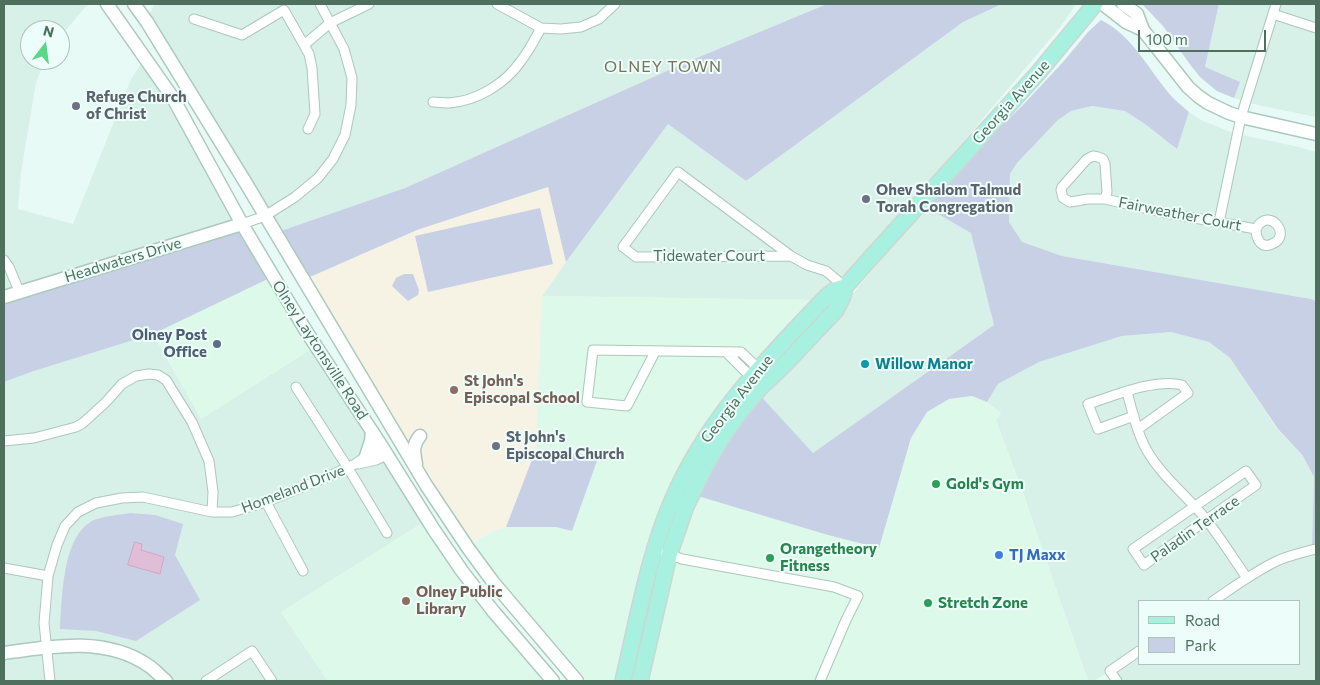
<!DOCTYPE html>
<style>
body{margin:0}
#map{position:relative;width:1320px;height:685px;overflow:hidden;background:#e8faf5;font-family:Commissioner,sans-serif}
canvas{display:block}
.frame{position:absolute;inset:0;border:5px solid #4f705f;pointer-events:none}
.legend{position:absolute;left:1138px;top:600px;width:162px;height:65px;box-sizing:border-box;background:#edfdf9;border:1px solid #aec5bb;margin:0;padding:6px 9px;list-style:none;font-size:15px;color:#4f705f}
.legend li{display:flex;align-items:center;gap:10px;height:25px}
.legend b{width:25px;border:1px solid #aec5bb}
.north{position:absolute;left:20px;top:20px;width:50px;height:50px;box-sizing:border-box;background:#edfdf9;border:1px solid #aec5bb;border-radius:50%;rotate:15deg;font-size:14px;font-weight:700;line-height:20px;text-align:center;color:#4f705f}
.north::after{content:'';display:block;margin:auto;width:18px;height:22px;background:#5bd587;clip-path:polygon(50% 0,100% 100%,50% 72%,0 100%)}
.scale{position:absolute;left:1138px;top:30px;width:128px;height:22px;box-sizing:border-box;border:2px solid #4f705f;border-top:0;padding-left:6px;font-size:15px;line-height:18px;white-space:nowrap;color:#4f705f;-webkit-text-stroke:4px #edfdf9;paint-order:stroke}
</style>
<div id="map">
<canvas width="1320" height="685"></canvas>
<div class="frame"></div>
<ul class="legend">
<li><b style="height:6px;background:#a8f0df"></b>Road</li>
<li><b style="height:14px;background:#c8d0e6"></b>Park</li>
</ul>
<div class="north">N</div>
<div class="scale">100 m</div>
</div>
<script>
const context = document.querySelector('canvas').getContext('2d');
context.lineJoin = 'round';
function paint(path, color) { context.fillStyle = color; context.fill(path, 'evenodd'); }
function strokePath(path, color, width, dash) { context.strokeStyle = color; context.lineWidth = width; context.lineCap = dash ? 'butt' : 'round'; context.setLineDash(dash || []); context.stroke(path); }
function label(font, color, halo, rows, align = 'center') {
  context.font = font + ' Commissioner,sans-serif'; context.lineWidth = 4; context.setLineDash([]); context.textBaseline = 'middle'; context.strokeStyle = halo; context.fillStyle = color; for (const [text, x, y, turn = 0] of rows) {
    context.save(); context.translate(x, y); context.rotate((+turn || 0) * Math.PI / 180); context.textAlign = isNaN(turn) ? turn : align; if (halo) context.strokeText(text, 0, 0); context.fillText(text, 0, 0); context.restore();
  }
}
const residential = new Path2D(`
 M4,4H88L60,37V30H30V60H45L36,83L21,172L18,209L73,224L131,79L145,58L242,224L4,297Z
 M154,4H827L687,62L405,188L275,233L147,22Z
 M1002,4H1076L1061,26L915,199L857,263L817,300L542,296L566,262L668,124L746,181L963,22Z
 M1219,4H1316V117L1258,105L1234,98L1217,91L1200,77L1205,67Z
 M1092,106L1125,111L1145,124L1177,148L1189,112L1201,120L1228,131L1242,135L1299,147L1316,152V301L1311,299L1062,256L1022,243L1009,222L1010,174L1017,163L1058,120L1071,111Z
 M916,207L935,212L971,232L994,325L813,453L759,395L851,296L873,269Z
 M1171,332L1209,342L1230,358L1277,429L1303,456L1314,477L1312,550L1316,549V681H1117L1110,671L1094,681H1088L1021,487L996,420L1001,413L987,402L998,384L1039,362L1122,336ZM1139,601H1299V664H1139Z
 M153,334L201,419L316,346L427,520L281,612L328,681H4V382L34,371Z`);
const commercial = new Path2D(`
 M273,276L316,346L201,419L153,334Z
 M542,296L817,300L672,500L623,681H577L468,548L478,540L492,531L506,527H556L599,456L535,452Z
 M972,396L987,402L1001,413L996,420L1023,494L1088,681H640L691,494L828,535L879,548L911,438L927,412L949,399Z
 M427,520L553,681H328L281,612Z`);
const education = new Path2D(`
 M548,187L566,262L542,296L536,451L506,527L492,531L478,540L468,548L303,280L417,230Z`);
const green = new Path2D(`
 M827,4H1002L963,22L746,181L668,124L566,262L548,187L417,230L303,280L275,233L405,188L687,62Z
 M1142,4H1219L1205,67L1240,82L1234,98L1217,91L1200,77L1189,63L1163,26Z
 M1101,20C1134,36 1150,73 1174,99C1179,103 1184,108 1189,112L1177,149L1145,124L1125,111L1092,106L1071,111L1058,120L1017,163L1010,174L1009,222L1022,242L1062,256L1311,299L1316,301V549L1312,550L1314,477L1303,456L1278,429L1230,358L1209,342L1171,332L1122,336L1039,362L998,384L987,402L972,396L949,399L927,412L911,438L879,548L828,535L691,494L756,391L813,453L994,325L971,233L935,212L916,207L1022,106L1063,62L1088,32Z
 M540,208L553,264L428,292L415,236Z
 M242,224L272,277L153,334L34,371L4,382V297Z
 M404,274H413L419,290L418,295L408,301L392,286L396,278Z
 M535,452L599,455L572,531L556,527H506Z
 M130,513L155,515L183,524L175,555L200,600L136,641L96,631L60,629C62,600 62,537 92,521C102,516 119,515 130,513Z`);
const water = new Path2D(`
 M135,542L142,544L141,550L164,557L160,574L128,565Z`);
const street = new Path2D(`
 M497,4L541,28L561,29L581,27L599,19L615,4
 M1273,14L1316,28
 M194,19L242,35L284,10L304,45L330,23L369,4
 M304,45L309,54L312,68L315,114L308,129
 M433,102C438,102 444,103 449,103C477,101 505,84 521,61C529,51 535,39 541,28
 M1105,199H1088L1070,202L1063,198L1061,190L1062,187L1087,159L1093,156L1098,157L1103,159L1105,164L1107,192L1105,199L1161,212L1256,229C1256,239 1261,249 1272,244C1293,236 1269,205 1256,229
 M1219,222L1241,117L1276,4
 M242,224L265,216L295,197L318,178L333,159L345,135L351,105L352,78L344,49L320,4
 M791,256L636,257L623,247L678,172L791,256L807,265L826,271L845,287
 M4,260L9,267L19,291
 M655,352L627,406L587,402L593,350L741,352L761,371
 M726,352L754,380
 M296,387L348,468L387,533
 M1127,392C1132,410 1136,430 1145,447C1160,475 1185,494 1205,518C1220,537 1233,558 1247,578
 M1134,416L1098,429L1088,404C1114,396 1155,378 1182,385L1188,393L1138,429
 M4,441L34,438L76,427L83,423L106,402L122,384L136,376L149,374L158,375L166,380L192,422L209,461L213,492L212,512
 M358,464L376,460L387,455
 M1246,471L1256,485L1206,520L1144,565L1133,549Z
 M266,502L303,571
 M665,553L682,559L834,587L858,596L846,620L820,681
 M4,568L48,576
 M1213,601C1234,587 1255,571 1279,560C1291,555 1304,552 1316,549
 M50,681L44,623L48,576L57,545L65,526L78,512L96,503L122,498L143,497L212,512H232L266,502L329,476L355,464L371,453L382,447
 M206,681L252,651L272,681
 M1117,681L1110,671L1139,651`);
const secondary = new Path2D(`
 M107,4L173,98L242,224L273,276L308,334L379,442L434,530L462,571L493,611L553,681
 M134,4L147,22L247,185L426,485L468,548L493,582L577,681
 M1103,4L1126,22L1143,30
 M1123,4L1137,14L1143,30L1188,87L1198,96L1208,103L1229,113L1241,117L1316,134
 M4,297L242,224
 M366,456L371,441L372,431
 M416,464C414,453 412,445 420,436
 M4,653C51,646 107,636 149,666C155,670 160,676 166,681`);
const primary = new Path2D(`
 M623,681C637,623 648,556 672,501C707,418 766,360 827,296L835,290L845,287
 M640,681L669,555L686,506L706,465L725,433L745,406L761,387L784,365L836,310L843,296L845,287L867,262L1038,73L1095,4`);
const markers = [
 [76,106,5,"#6b7280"],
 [866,199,5,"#6b7280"],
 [217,344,5,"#5c6f8a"],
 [865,364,5,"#0f9aa8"],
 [454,390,5,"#8d6e63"],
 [496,446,5,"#6b7280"],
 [936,484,5,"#2e9e5b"],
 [999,555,5,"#3f7fe0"],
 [770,558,5,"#2e9e5b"],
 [406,601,5,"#8d6e63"],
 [928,603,5,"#2e9e5b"]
];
const worshipNames = [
 ["Refuge Church",86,97],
 ["of Christ",86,114],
 ["Ohev Shalom Talmud",876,190],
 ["Torah Congregation",876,207],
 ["St John's",506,437],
 ["Episcopal Church",506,454]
];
const streetNames = [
 ["Georgia Avenue",1011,102,-48],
 ["Fairweather Court",1180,214,11],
 ["Tidewater Court",709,256],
 ["Headwaters Drive",123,260,-17],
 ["Olney Laytonsville Road",320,350,57],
 ["Georgia Avenue",737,399,-52],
 ["Homeland Drive",293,489,-21],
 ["Paladin Terrace",1195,529,-35]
];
const serviceNames = [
 ["Olney Post",207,335],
 ["Office",207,352]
];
const cultureNames = [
 ["Willow Manor",875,364]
];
const educationNames = [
 ["St John's",464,381],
 ["Episcopal School",464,398],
 ["Olney Public",416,592],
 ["Library",416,609]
];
const leisureNames = [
 ["Gold's Gym",946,484],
 ["Orangetheory",780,549],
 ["Fitness",780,566],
 ["Stretch Zone",938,603]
];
const shopNames = [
 ["TJ Maxx",1009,555]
];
const neighbourhoodNames = [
 ["OLNEY TOWN",663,67]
];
paint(residential, '#d7f0e8');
paint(commercial, '#ddf9e9');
paint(education, '#f6f2e4');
paint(green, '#c8d0e6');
paint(water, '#e1bed7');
strokePath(water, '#d2a6c5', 1);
strokePath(street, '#adc7bc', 11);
strokePath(secondary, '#abcabd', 15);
strokePath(primary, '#ced7d2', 18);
strokePath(street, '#fff', 9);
strokePath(secondary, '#fff', 12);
strokePath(primary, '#a8f0df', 15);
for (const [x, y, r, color] of markers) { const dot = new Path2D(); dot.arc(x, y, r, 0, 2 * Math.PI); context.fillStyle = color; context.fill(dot); strokePath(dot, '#edfdf9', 2); }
label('bold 15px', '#5b616d', '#edfdf9', worshipNames, 'left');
label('15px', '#4f705f', '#edfdf9', streetNames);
label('bold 15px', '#4e5e75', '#edfdf9', serviceNames, 'right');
label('bold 15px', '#0d838f', '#edfdf9', cultureNames, 'left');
label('bold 15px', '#785e54', '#edfdf9', educationNames, 'left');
label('bold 15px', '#27864d', '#edfdf9', leisureNames, 'left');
label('bold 15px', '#366cbe', '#edfdf9', shopNames, 'left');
context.letterSpacing = '1px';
label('16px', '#797359', '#edfdf9', neighbourhoodNames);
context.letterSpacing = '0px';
</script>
